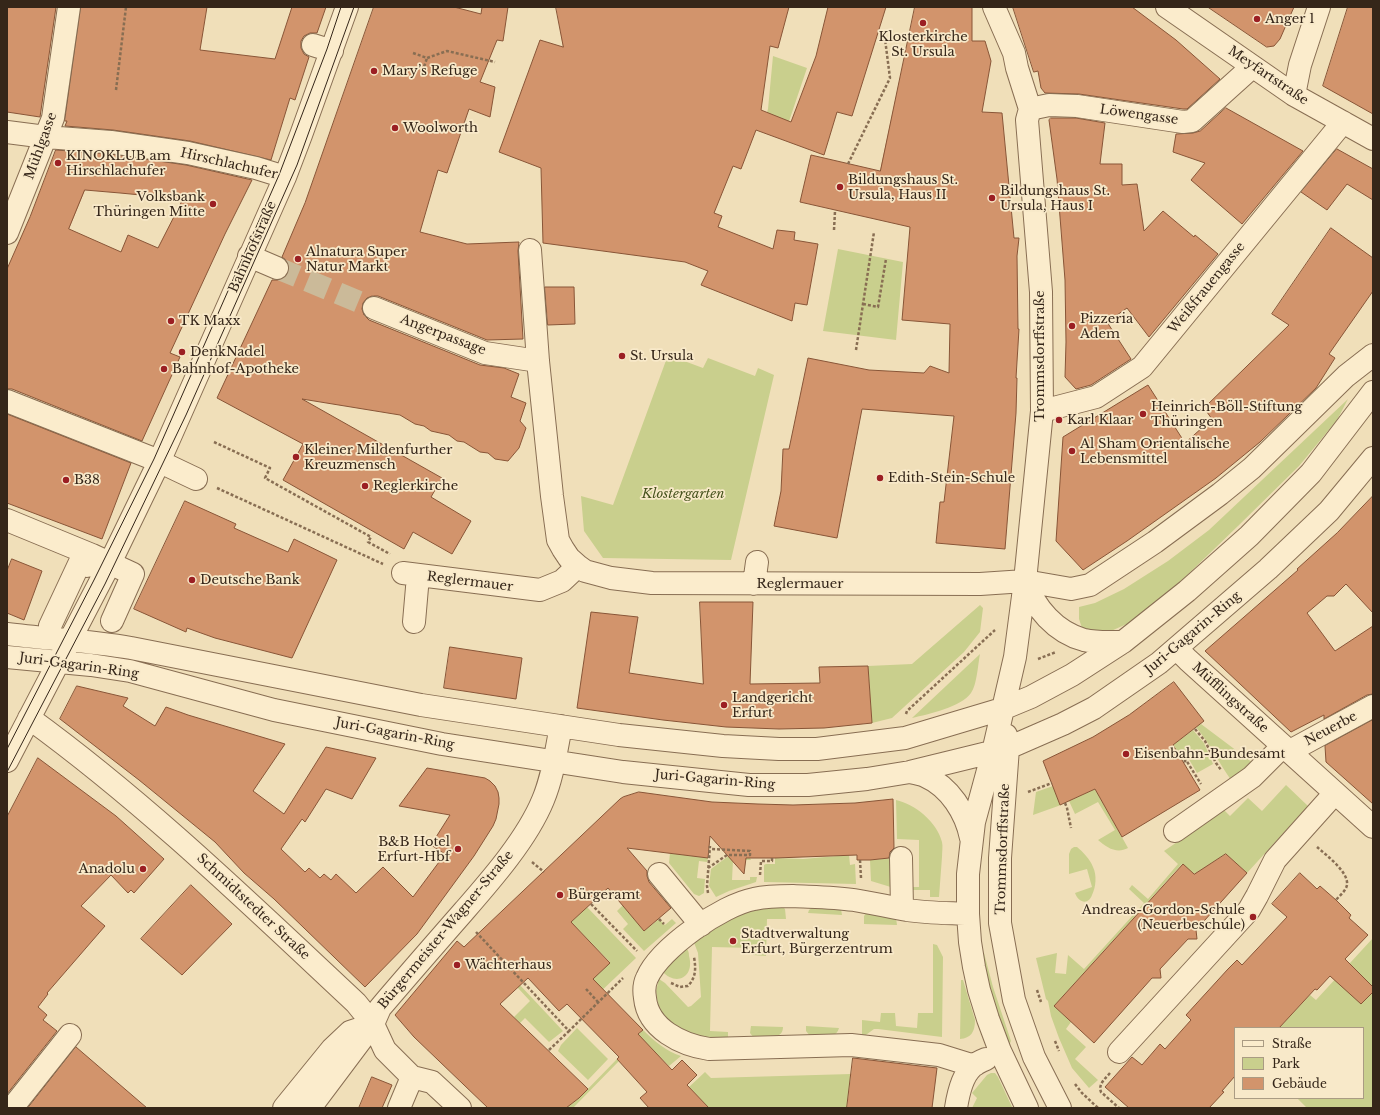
<!DOCTYPE html>
<meta charset="utf-8">
<style>
body{margin:0}
#map{position:relative;width:1380px;height:1115px;overflow:hidden;background:#f0dfb9;font-family:"Libre Baskerville",serif}
canvas{display:block}
.frame{position:absolute;inset:0;border:8px solid #352619;pointer-events:none}
.legend{position:absolute;left:1234px;top:1027px;width:130px;height:72px;box-sizing:border-box;background:#f8e9c9;border:1px solid #aa9b83;margin:0;padding:5px 7px;list-style:none;font-size:12px;color:#352619}
.legend li{display:flex;align-items:center;gap:8px;height:20px}
.legend b{width:20px;border:1px solid #aa9b83}
</style>
<div id="map">
<canvas width="1380" height="1115"></canvas>
<div class="frame"></div>
<ul class="legend">
<li><b style="height:5px;background:#fbeccc"></b>Straße</li>
<li><b style="height:11px;background:#c9cf8d"></b>Park</li>
<li><b style="height:11px;background:#d2946c"></b>Gebäude</li>
</ul>
</div>
<script>
const context = document.querySelector('canvas').getContext('2d');
context.lineJoin = 'round';
function paint(path, color) { context.fillStyle = color; context.fill(path, 'evenodd'); }
function strokePath(path, color, width, dash) { context.strokeStyle = color; context.lineWidth = width; context.lineCap = dash ? 'butt' : 'round'; context.setLineDash(dash || []); context.stroke(path); }
function label(font, color, halo, rows, align = 'center') {
  context.font = font + ' "Libre Baskerville",serif'; context.lineWidth = 3.5; context.setLineDash([]); context.textBaseline = 'middle'; context.strokeStyle = halo; context.fillStyle = color; for (const [text, x, y, turn = 0] of rows) {
    context.save(); context.translate(x, y); context.rotate((+turn || 0) * Math.PI / 180); context.textAlign = isNaN(turn) ? turn : align; if (halo) context.strokeText(text, 0, 0); context.fillText(text, 0, 0); context.restore();
  }
}
const green = new Path2D(`
 M773,56L807,68L783,139L762,129L768,109Z
 M838,249L903,262L896,340L823,331Z
 M668,355L703,368L708,358L755,376L758,368L774,375L731,560L603,558L584,531L581,496L613,505Z
 M1348,399L1337,420L1299,466L1238,526L1182,580L1129,623L1111,631L1094,633L1082,628L1079,619V607L1095,603L1124,589L1168,561L1209,530Z
 M980,605L983,608L980,632L964,652L892,718L872,723L868,666L912,664Z
 M980,654C978,664 977,685 971,693C961,707 929,714 912,718Z
 M1201,724L1253,763L1231,780C1219,763 1210,744 1196,727Z
 M1193,730L1204,743L1213,764L1197,773L1187,756L1182,759L1173,745Z
 M1286,785L1308,806L1247,873L1226,854L1194,874L1182,864L1054,1006L1071,1022L1066,1029L1086,1047L1075,1059L1098,1080L1089,1088L1072,1068L1059,1038L1051,1016L1048,1001L1046,999L1036,958L1057,953L1055,973L1066,974L1068,955L1084,969L1144,903L1129,889L1132,885L1148,899L1178,864L1164,851L1224,810L1230,816L1248,798L1262,811Z
 M1053,786L1061,805L1033,815L1036,792Z
 M1095,789L1128,848C1117,854 1107,848 1098,840L1115,830L1098,802L1075,814L1069,801Z
 M896,800C915,804 937,822 942,842C943,846 942,852 942,857C941,870 940,884 939,897H930V890H909V887H919V840L897,839Z
 M1074,847H1077C1083,852 1090,859 1093,867C1097,875 1096,887 1092,895C1088,906 1078,902 1075,893L1092,887L1087,869L1069,874V854L1071,849Z
 M670,853L708,858L707,862L699,861L697,878L705,879L704,893L699,896L694,894L669,863Z
 M849,855L850,865L855,864L856,884L764,882V865L766,864H775V858L803,859Z
 M727,857L750,858L751,860H733L732,880H750V877H757L756,882L729,891L716,897L709,886L711,869Z
 M894,858V888L871,881L870,860Z
 M623,905L644,931L659,919L665,925L672,919L676,923L644,951L623,929L628,924L617,911Z
 M782,906L785,909L786,919H767L766,956L753,955L752,948L712,947L710,1031L728,1032V1042L695,1041L666,1020L658,1005L656,991L659,979L665,983L688,1007L691,1006L701,997L698,953L693,940L718,924L753,909Z
 M815,906L841,909L842,915L808,913L809,910Z
 M587,907L636,958L596,996L586,985L610,962L571,922Z
 M867,912L896,918L897,925L864,924V916Z
 M475,937L563,1031L549,1042L525,1018L520,1023L514,1017L530,1001L518,988L495,969Z
 M1373,938V1108H1307L1297,1098H1363V1028H1279L1310,995L1316,1000Z
 M933,944L937,945L943,957L942,1037L878,1029H874L863,1037L862,1036V1020L880,1022L881,1013H895L896,1026L917,1028L918,1013H933Z
 M686,948C688,950 689,952 689,956C695,977 676,987 662,971Z
 M984,953L993,987L1011,1041L1010,1043L1006,1044L978,954Z
 M961,980H963L975,1020C975,1032 971,1038 960,1039Z
 M751,1026L783,1027C783,1041 764,1037 754,1038L750,1033Z
 M806,1026L839,1028C836,1040 820,1036 810,1036L806,1031Z
 M577,1028L608,1059L588,1080L558,1051L561,1045Z
 M643,1030C654,1041 666,1051 681,1056L669,1066L640,1037L619,1057L617,1055Z
 M617,1059L619,1061L573,1108H566L579,1098Z
 M705,1072L711,1078L851,1074L847,1108H709L689,1087Z
 M991,1073H995L998,1077L1012,1107L1011,1108H972L977,1098L972,1093L987,1075Z`);
const building = new Path2D(`
 M7,7H56L40,117L7,112Z
 M81,7H207L200,50L275,59L292,7H326L317,33H310L304,36L301,41V48L304,54L309,57L295,100L290,98L271,160L190,141L113,130L65,126L67,121H65Z
 M374,7H454L481,14L482,7H508L503,41L497,40L480,82L495,87L490,117L469,109L447,173L438,170L420,232L467,244L519,242L518,251L523,339L487,340L378,296H372L367,298L363,303L362,309L364,315L369,320L480,365L504,368L519,374L511,397L526,403L520,421L526,428L519,448L508,461L495,459L488,453L480,452L464,442L457,441L449,435L431,431L424,426L415,424L400,415L302,399L442,478L431,497L471,521L452,554L413,532L404,549L283,480L303,444L217,398L272,280H278L284,278L289,273V266L287,261L282,257L305,203Z
 M556,7H789L778,48L770,46L761,110L791,122L816,56L828,7H886L852,116L837,112L824,155L756,130L741,169L733,166L714,213L722,216L718,227L773,249L777,230L795,232L794,240L818,244L807,305L795,303L792,321L701,285L708,271L685,262L543,243L541,168L499,152L540,40L563,47Z
 M915,7H972V41H985L991,61L982,112L1002,113L1014,238H1019L1017,256L1018,329H1019L1016,378H1017L1016,413L1005,549L936,543L940,502H944L954,416L862,409L837,538L774,526L781,491L783,449H789L808,358L869,370L924,373L930,366L949,373L950,324L902,320L910,227L800,202L811,155L880,171Z
 M1013,7H1132L1176,40L1220,79L1187,109H1183L1079,94L1045,93L1041,88L1038,71L1034,72Z
 M1208,7H1294L1280,39L1274,46L1267,47Z
 M1348,7H1373V114L1323,86Z
 M1226,108L1303,151L1242,224L1191,180L1205,163L1173,152L1176,134L1193,133L1200,131Z
 M1051,118H1076L1105,123L1100,164H1122V185L1137,184L1144,231L1163,211L1194,237L1195,235L1218,254L1149,337L1127,308L1107,322L1131,359L1091,385L1076,389L1065,377L1066,342L1065,280L1057,179L1049,120Z
 M1337,149L1373,169V200L1347,184L1327,210L1301,192Z
 M56,150L110,154L186,165L252,180L225,234L170,353L180,357L142,441L12,389H7V269L30,217ZM85,190L120,193L183,199L158,248L128,235L121,252L69,229Z
 M1331,228L1373,258V291L1329,354L1335,358L1316,388L1260,442L1216,478L1127,541L1083,570L1056,541L1063,437L1148,385L1185,443L1212,419L1204,408L1289,325L1272,314Z
 M545,287H574L575,324L548,325Z
 M7,414L131,463L102,539L7,503Z
 M1373,496V613L1346,584L1334,596H1327L1307,613L1335,651L1373,626V694L1367,695L1324,719V715L1291,732L1205,651L1298,570L1297,569L1337,533Z
 M185,501L236,524L234,528L288,552L294,539L337,560L292,658L215,638L187,628L186,632L134,609Z
 M12,559L42,571L24,620L7,613V571Z
 M700,602H753L750,684L820,683L819,667L868,666L872,723L824,728L779,729L726,727L663,720L577,708L591,612L638,617L629,673L703,684Z
 M450,647L522,658L516,699L444,688Z
 M1174,682L1204,721L1173,745L1200,790L1122,837L1095,789L1060,805L1043,761L1093,737L1129,715Z
 M77,686L128,698L123,706L155,726L166,707L188,715L285,744L253,791L284,814L326,747L376,758L352,799L326,789L305,822L302,819L281,849L305,872L309,868L320,878L324,874L331,880L336,874L356,893L383,867L413,897L445,854L431,845L450,815L399,806L427,768L485,778L490,781L495,786L498,792L499,798V804L496,819L493,826L474,856L417,934L365,987L274,899L244,873L215,842L139,780L60,719Z
 M1373,720V804L1326,762L1325,746Z
 M38,758L116,816L164,859L134,893L131,890L128,893L111,875L81,906L105,926L47,993L48,994L38,1007L47,1015L43,1020L57,1031L7,1094V817Z
 M639,792L712,802L758,804L793,805L855,803L893,799L894,848L890,852L889,858L870,860H857V855L775,858H746L744,874L710,836L708,858L627,848L647,871V876L649,882L671,908L644,931L608,888L571,922L610,963L593,979L643,1030L638,1034L672,1070L682,1060L697,1075L687,1085L709,1108H649L640,1098L647,1092L617,1059L619,1057L567,1004L559,1011L528,978L500,1004L588,1089L579,1098L566,1108H488L414,1037L395,1015L457,941L464,947L620,799L623,797Z
 M1226,854L1247,873L1196,930L1197,939H1188L1160,969L1161,978H1152L1094,1043L1054,1006L1183,864L1194,874Z
 M1300,873L1317,889L1320,886L1336,900L1351,915L1349,918L1368,935L1345,959L1373,987V992L1361,1004L1330,976L1317,990L1315,989L1279,1028H1235V1076L1222,1091L1224,1092L1209,1108H1129L1105,1087L1132,1057L1142,1065L1160,1044L1165,1049L1191,1020L1186,1015L1228,969L1237,960L1242,965L1287,917L1272,904Z
 M191,885L232,924L182,975L141,939Z
 M76,1047L147,1108H28Z
 M853,1058L937,1068L932,1108H847Z
 M372,1077L392,1085L382,1108H359Z`);
const minorTunnel = new Path2D(`
 M277,268L374,308`);
const path = new Path2D(`
 M413,53L427,58L447,51L495,62
 M421,76L427,58
 M116,90L126,7
 M848,164L890,78L885,39
 M834,230L835,211
 M863,304L878,307L886,259
 M856,350L874,232
 M214,442L270,468L265,478L371,537L368,542L390,554
 M217,488L383,564
 M1038,659L1056,652
 M906,714L907,711L995,630
 M1195,729L1205,741L1216,763L1221,770
 M1184,762L1186,760L1201,784
 M1028,792L1052,783
 M1065,803L1067,808L1071,828
 M1317,847C1326,855 1349,872 1347,885C1346,891 1339,896 1336,900
 M860,860L861,878
 M532,862L544,872
 M708,868L727,855H750V851L710,849
 M760,875L761,861H772V858
 M708,893L707,886L710,846
 M591,904L637,951
 M659,919L664,924
 M476,932L569,1031L623,978
 M671,983L680,987L688,986C696,977 696,969 694,957
 M586,989L598,1002
 M1037,990L1041,1002
 M1055,1041L1059,1051
 M549,1050L569,1031
 M1110,1073C1105,1079 1098,1084 1101,1092L1119,1108
 M1075,1084L1082,1093L1098,1108`);
const minor = new Path2D(`
 M994,7L1014,53L1017,68L1030,109L1027,120L1041,292L1042,411L1025,581L1015,657L993,752L974,822L968,874V914L970,942L974,967L979,990L988,1019L1000,1051L1027,1108
 M1167,7L1294,95L1373,139
 M313,45L332,51
 M1294,95L1300,65L1319,7
 M1030,109L1049,105L1077,106L1183,122L1192,121L1252,67
 M7,132L46,137L111,142L188,153L256,168L285,177
 M7,233L53,118L69,7
 M530,250L538,361L552,496L558,540L563,549L569,558L578,566L585,571L611,578L652,583L980,584L1025,581L1071,589L1090,585L1155,542L1220,494L1252,468L1346,376L1373,355
 M249,256L277,268
 M374,308L485,353L538,361
 M7,401L154,459L196,479
 M1042,411L1096,397L1142,367L1343,122
 M7,520L92,555L133,574L112,621
 M403,573L540,590L562,581L578,566
 M1025,581C1035,608 1055,632 1084,640C1096,643 1110,642 1123,642
 M754,584L757,562
 M414,622L418,576
 M50,626L80,562L87,566L92,555
 M7,634C48,639 90,641 131,648L421,705L619,735L723,746L779,749H817L905,738L1002,709L1031,697L1072,675L1123,642L1187,591L1249,536L1311,473L1373,392
 M1177,649L1188,660L1373,827
 M7,657L91,665L130,671L274,710L442,744L623,772L749,785H808L867,779L910,772L1008,748L1063,724L1094,708L1159,663L1268,569L1329,511L1373,458
 M29,718C146,803 250,904 356,1003L373,1024L385,1050L412,1077L432,1082L460,1108
 M1006,735L1008,748L1000,858V923L1014,1000L1034,1057L1060,1108
 M1290,751L1373,706
 M7,761L110,563L159,462L285,177L301,135L347,7
 M910,772C915,773 921,774 925,776C950,787 966,813 971,838
 M1175,831L1252,777L1283,746
 M901,858L902,908
 M659,874L701,925
 M968,914C948,913 927,913 907,910C890,907 872,903 854,900C834,897 813,897 793,896C780,896 767,896 754,899C722,905 660,948 647,978C644,984 644,992 645,998C648,1029 682,1045 709,1049L851,1045L939,1055L968,1064L975,1065
 M1119,1052L1249,910L1257,896L1275,860L1335,793
 M12,1108L70,1035
 M284,1108L332,1049L350,1032L368,1026
 M310,1108L373,1024L380,1008C408,975 436,943 464,911C491,880 527,839 543,800C553,776 556,751 561,726
 M399,1108L412,1077
 M956,1108C958,1095 962,1076 972,1067C976,1063 981,1061 986,1059`);
const tram = new Path2D(`
 M7,749L94,580L154,459L279,175L327,49L341,7
 M7,772L105,584L186,415L297,165L354,7`);
const markers = [
 [1257,19,4,"#9b1f23"],
 [923,23,4,"#9b1f23"],
 [374,71,4,"#9b1f23"],
 [395,128,4,"#9b1f23"],
 [58,163,4,"#9b1f23"],
 [840,187,4,"#9b1f23"],
 [992,198,4,"#9b1f23"],
 [213,204,4,"#9b1f23"],
 [298,259,4,"#9b1f23"],
 [171,321,4,"#9b1f23"],
 [1072,326,4,"#9b1f23"],
 [182,352,4,"#9b1f23"],
 [622,356,4,"#9b1f23"],
 [164,369,4,"#9b1f23"],
 [1143,414,4,"#9b1f23"],
 [1059,420,4,"#9b1f23"],
 [1072,451,4,"#9b1f23"],
 [296,457,4,"#9b1f23"],
 [880,478,4,"#9b1f23"],
 [66,480,4,"#9b1f23"],
 [365,486,4,"#9b1f23"],
 [192,580,4,"#9b1f23"],
 [724,705,4,"#9b1f23"],
 [1126,754,4,"#9b1f23"],
 [458,849,4,"#9b1f23"],
 [143,869,4,"#9b1f23"],
 [560,895,4,"#9b1f23"],
 [1253,917,4,"#9b1f23"],
 [733,941,4,"#9b1f23"],
 [457,965,4,"#9b1f23"]
];
const poiNames = [
 ["Anger 1",1265,19],
 ["Klosterkirche",923,37,"center"],
 ["St. Ursula",923,52,"center"],
 ["Mary’s Refuge",382,71],
 ["Woolworth",403,128],
 ["KINOKLUB am",66,156],
 ["Hirschlachufer",66,171],
 ["Bildungshaus St.",848,180],
 ["Ursula, Haus II",848,195],
 ["Bildungshaus St.",1000,191],
 ["Ursula, Haus I",1000,206],
 ["Volksbank",205,197,"right"],
 ["Thüringen Mitte",205,212,"right"],
 ["Alnatura Super",306,252],
 ["Natur Markt",306,267],
 ["Pizzeria",1080,319],
 ["Adem",1080,334],
 ["TK Maxx",179,321],
 ["DenkNadel",190,352],
 ["St. Ursula",630,356],
 ["Bahnhof-Apotheke",172,369],
 ["Heinrich-Böll-Stiftung",1151,407],
 ["Thüringen",1151,422],
 ["Karl Klaar",1067,420],
 ["Al Sham Orientalische",1080,444],
 ["Lebensmittel",1080,459],
 ["Kleiner Mildenfurther",304,450],
 ["Kreuzmensch",304,465],
 ["Edith-Stein-Schule",888,478],
 ["B38",74,480],
 ["Reglerkirche",373,486],
 ["Deutsche Bank",200,580],
 ["Landgericht",732,698],
 ["Erfurt",732,713],
 ["Eisenbahn-Bundesamt",1134,754],
 ["B&B Hotel",450,842,"right"],
 ["Erfurt-Hbf",450,857,"right"],
 ["Anadolu",135,869,"right"],
 ["Bürgeramt",568,895],
 ["Andreas-Gordon-Schule",1245,910,"right"],
 ["(Neuerbeschule)",1245,925,"right"],
 ["Stadtverwaltung",741,934],
 ["Erfurt, Bürgerzentrum",741,949],
 ["Wächterhaus",465,965]
];
const streetNames = [
 ["Meyfartstraße",1268,76,34],
 ["Löwengasse",1139,115,8],
 ["Mühlgasse",41,146,-70],
 ["Hirschlachufer",229,164,13],
 ["Bahnhofstraße",253,247,-66],
 ["Weißfrauengasse",1207,288,-51],
 ["Angerpassage",443,335,21],
 ["Trommsdorffstraße",1040,356,-90],
 ["Reglermauer",470,582,7],
 ["Reglermauer",800,584],
 ["Juri-Gagarin-Ring",1193,633,-40],
 ["Juri-Gagarin-Ring",79,666,8],
 ["Müfflingstraße",1230,698,42],
 ["Neuerbe",1331,729,-28],
 ["Juri-Gagarin-Ring",395,734,11],
 ["Juri-Gagarin-Ring",715,780,5],
 ["Trommsdorffstraße",1003,849,-88],
 ["Schmidtstedter Straße",253,907,43],
 ["Bürgermeister-Wagner-Straße",446,930,-50]
];
const parkNames = [
 ["Klostergarten",683,494]
];
paint(green, '#c9cf8d');
paint(building, '#d2946c');
strokePath(building, '#885537', 1);
strokePath(minorTunnel, '#cbba99', 22, [22, 11]);
strokePath(minor, '#886e53', 24);
strokePath(path, '#886e53', 2.5, [3, 2]);
strokePath(minor, '#fbeccc', 22);
strokePath(tram, '#352619', 1);
for (const [x, y, r, color] of markers) { const dot = new Path2D(); dot.arc(x, y, r, 0, 2 * Math.PI); context.fillStyle = color; context.fill(dot); strokePath(dot, '#f8e9c9', 1.5); }
label('13px', '#352619', '#f8e9c9', poiNames, 'left');
label('13px', '#352619', '#f8e9c9', streetNames);
label('italic 13px', '#47531e', '#f8e9c9', parkNames);
</script>
